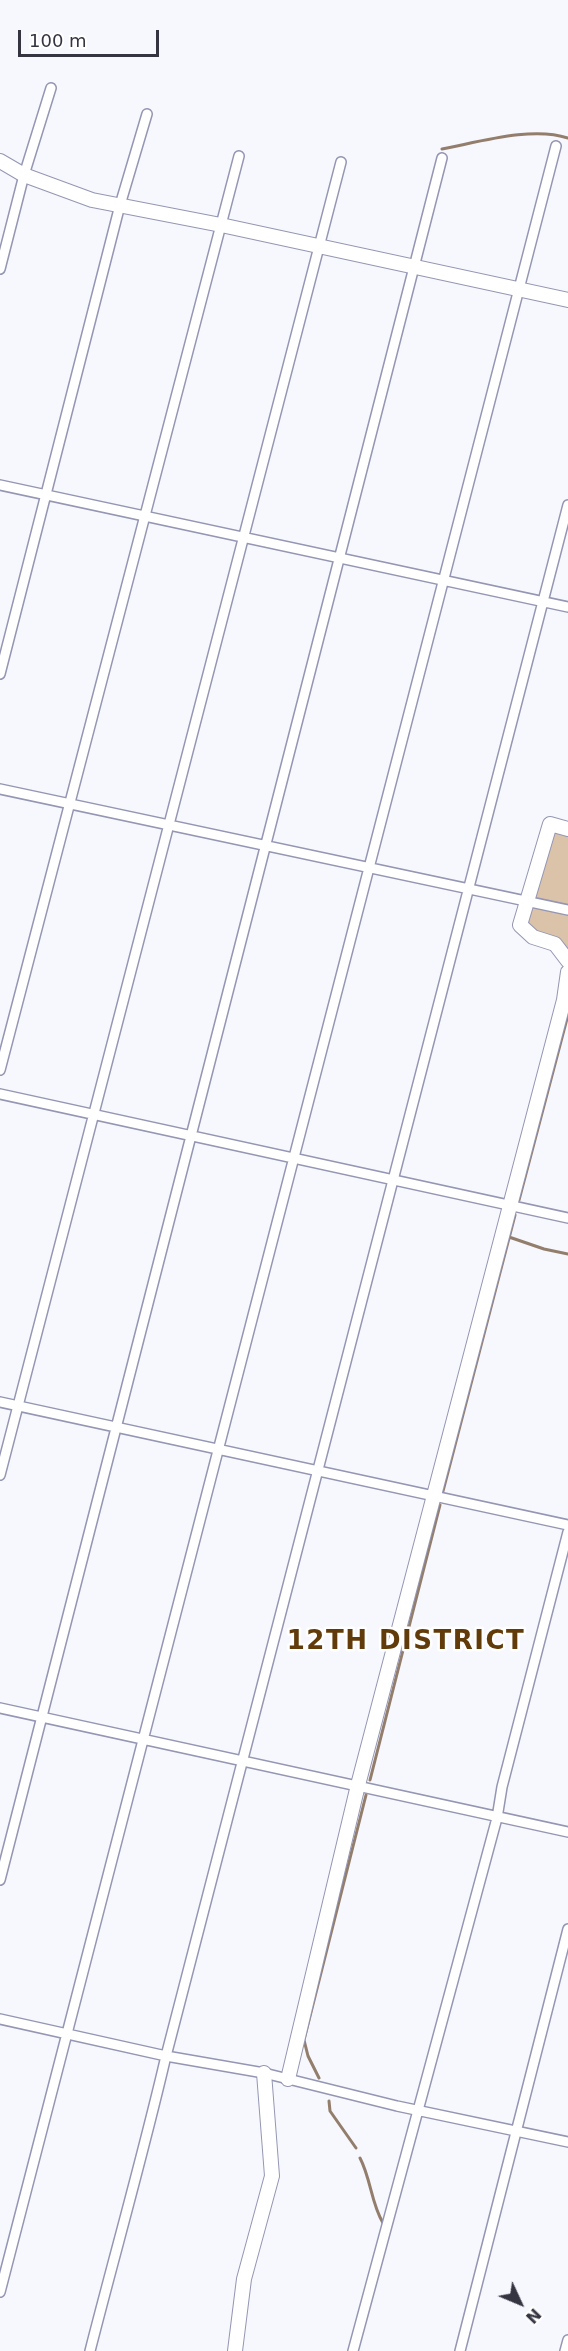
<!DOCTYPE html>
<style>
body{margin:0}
#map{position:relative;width:568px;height:2351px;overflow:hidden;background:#f7f7fe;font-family:"DejaVu Sans",sans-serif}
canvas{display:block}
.north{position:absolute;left:490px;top:2273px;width:60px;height:60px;-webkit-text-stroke:4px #fff;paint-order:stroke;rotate:134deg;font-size:16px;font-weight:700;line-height:24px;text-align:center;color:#353541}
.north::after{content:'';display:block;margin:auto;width:21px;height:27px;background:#353541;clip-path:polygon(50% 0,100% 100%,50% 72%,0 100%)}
.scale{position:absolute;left:18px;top:30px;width:141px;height:27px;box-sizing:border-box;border:3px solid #353541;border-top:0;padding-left:8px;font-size:18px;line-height:21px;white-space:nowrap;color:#353541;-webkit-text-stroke:4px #fff;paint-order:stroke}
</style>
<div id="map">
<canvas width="568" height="2351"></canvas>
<div class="north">N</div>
<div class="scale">100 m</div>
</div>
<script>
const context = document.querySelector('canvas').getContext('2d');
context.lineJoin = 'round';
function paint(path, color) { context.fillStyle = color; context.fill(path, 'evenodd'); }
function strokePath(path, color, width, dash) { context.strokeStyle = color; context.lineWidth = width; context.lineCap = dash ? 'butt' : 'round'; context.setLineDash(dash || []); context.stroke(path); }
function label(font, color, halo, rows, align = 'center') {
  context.font = font + ' "DejaVu Sans",sans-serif'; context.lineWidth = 5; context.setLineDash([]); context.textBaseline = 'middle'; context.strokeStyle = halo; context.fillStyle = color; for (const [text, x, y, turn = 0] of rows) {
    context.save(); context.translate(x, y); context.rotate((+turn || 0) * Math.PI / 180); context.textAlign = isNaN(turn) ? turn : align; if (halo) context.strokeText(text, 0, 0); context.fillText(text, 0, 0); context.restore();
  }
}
const green = new Path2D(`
 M554,830L568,831V955L534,933L525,922Z`);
const stream = new Path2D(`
 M442,149C479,142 532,126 568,138
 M519,1200L568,1015
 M509,1237L544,1249L568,1254
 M443,1491L515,1215
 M370,1780L440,1505
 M319,2078L308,2056L304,2040L366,1795
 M329,2101L330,2111L356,2148
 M360,2158C371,2179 371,2203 383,2223`);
const street = new Path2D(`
 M0,269L24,175L51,88
 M0,485L568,607
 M0,674L120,205L147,114
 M0,789L568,910
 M0,1070L239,156
 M0,1094L568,1218
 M0,1402L568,1525
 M0,1475L341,162
 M0,1708L568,1832
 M0,1880L442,158
 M0,2019L166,2056L264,2073L397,2106L568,2142
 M0,2292L556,146
 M90,2351C115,2253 143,2155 166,2056L568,505
 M353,2351L497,1818L502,1787L568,1532
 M460,2351L568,1929
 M565,2351L568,2340`);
const secondary = new Path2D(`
 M0,161L24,175L92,200L221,225L568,300
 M568,829L550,824L520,925L533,937L555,944L568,961
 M288,2079L358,1785L564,1000L568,972
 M235,2351L244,2279L272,2176L264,2073`);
const districtNames = [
 ["12TH DISTRICT",406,1642]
];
paint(green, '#dbc3aa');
strokePath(stream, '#937e6c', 3);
strokePath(street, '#9496b3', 12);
strokePath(secondary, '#9496b3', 16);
strokePath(street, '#fff', 9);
strokePath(secondary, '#fff', 14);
context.letterSpacing = '1.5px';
label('bold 26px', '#613c0a', '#fff', districtNames);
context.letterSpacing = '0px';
</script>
